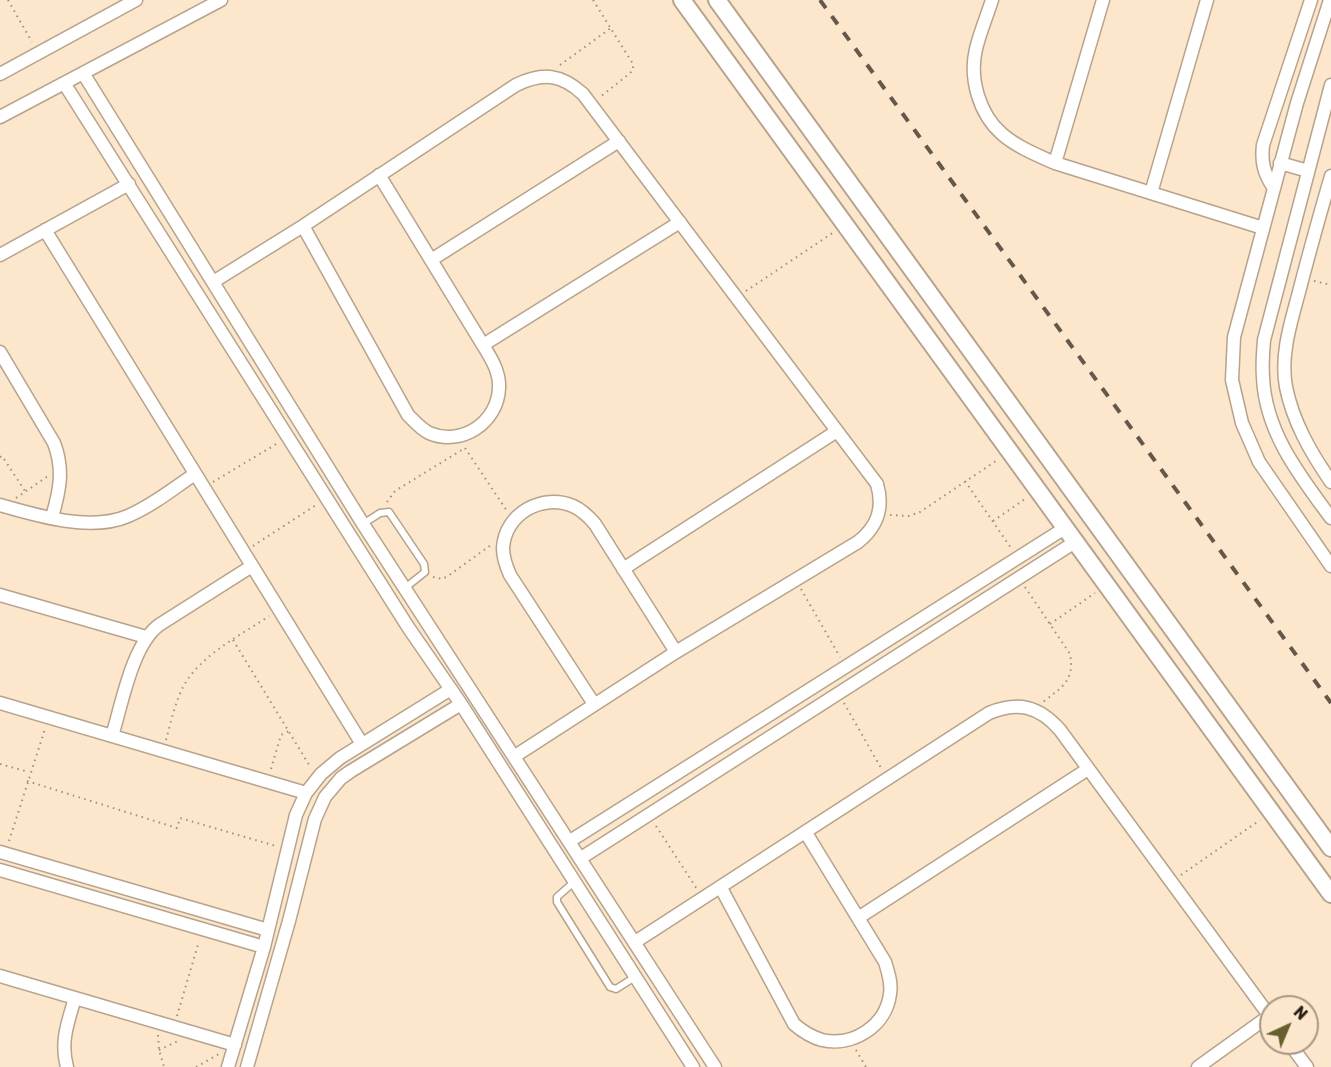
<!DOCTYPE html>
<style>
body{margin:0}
#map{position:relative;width:1331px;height:1067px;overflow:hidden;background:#fce6cc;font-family:Rubik,sans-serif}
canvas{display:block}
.north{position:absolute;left:1259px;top:995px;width:60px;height:60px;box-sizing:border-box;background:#fce6cc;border:2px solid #a79784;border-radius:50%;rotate:44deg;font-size:16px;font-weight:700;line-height:24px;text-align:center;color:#282017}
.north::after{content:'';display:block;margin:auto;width:21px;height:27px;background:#67602d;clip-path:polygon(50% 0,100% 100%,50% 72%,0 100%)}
</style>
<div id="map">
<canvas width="1331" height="1067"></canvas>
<div class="north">N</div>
</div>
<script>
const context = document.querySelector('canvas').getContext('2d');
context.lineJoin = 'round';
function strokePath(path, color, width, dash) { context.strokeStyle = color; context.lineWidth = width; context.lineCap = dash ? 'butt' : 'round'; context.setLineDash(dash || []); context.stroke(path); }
const path = new Path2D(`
 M8,0L32,42
 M593,0L633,64V70L629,74L600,97
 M560,65L611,28
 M1314,281L1331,285
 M746,291L834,232
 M465,448L507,511
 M0,457L2,456L25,491
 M965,481L1011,548
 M213,482L278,443
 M16,498L48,476
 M387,502L395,491L465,448
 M890,515L909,516L920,512L999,459
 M993,521L1025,499
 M253,546L316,505
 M433,577L442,579L448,576L491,545
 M1025,587L1070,654C1075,681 1062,687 1043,702
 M801,589L840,657
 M1050,624L1095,593
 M233,640L311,768
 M844,703L881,768
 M166,740C171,722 175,703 183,687C200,655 240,636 269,616
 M0,764L29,772
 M271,769L281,735L289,731
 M27,781L177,828L180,818L276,846
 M656,826L697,889
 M9,841L45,729
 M1181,875L1260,820
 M177,1016L199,941
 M158,1035L159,1050L164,1067
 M159,1050L178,1041
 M856,1050L866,1067
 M196,1067L219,1054`);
const lane = new Path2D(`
 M363,524L380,513L389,512L424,564L425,572L405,588
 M574,882L557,897V902L610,987L616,989L635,977`);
const street = new Path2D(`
 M992,0C987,16 980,32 976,49C969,78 979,114 1002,134C1017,147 1037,155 1055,163L1263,228
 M1330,0L1297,103L1234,337L1232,380L1242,423L1259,462L1331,566
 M83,73L363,524L715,1067
 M0,74L136,0
 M64,83L408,627L461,704L693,1067
 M1331,85L1264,340C1263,352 1262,365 1263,377C1265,432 1300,476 1331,518
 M0,117L221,0
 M1055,163L1103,0
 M1280,163L1308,171
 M1331,176C1320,214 1309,253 1299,292C1291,322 1280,355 1286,387C1293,422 1311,453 1331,482
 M1273,187C1264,173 1261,163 1263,145L1311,0
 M1151,193L1207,0
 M303,226L408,415C415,422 421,429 429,433C462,447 498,422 499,388C500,372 491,358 483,345L379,175
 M45,230L362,744
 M0,255L129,184
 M431,260L619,141
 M213,282L303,226L516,85C543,72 561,74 583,94L877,484C884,508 878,526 858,542L676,652L515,756
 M483,345L680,222
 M0,352L54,443C64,469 60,490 52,517
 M0,505C38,516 91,532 128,516C152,506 174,488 195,474
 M623,569L837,431
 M0,595L146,637
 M0,703L306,793
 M594,704L510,575C506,566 503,558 503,548C505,513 543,493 573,506C582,510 589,517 595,524L676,652
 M112,736C122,704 132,645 159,625L252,566
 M570,841L1065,528
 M0,852L268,930
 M581,858L1075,542
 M0,870L264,947
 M721,888L794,1024C802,1031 811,1037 822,1040C853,1047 886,1026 890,994C892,983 888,972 885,962L806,833
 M858,918L1088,769
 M635,942L989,713C1018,701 1039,706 1060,730L1271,1018
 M0,976L235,1045
 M1289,1043L1307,1067
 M67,1067C60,1042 68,1022 75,998
 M228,1067L264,947L296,815L306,793L321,774L340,758L451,689
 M247,1067L289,921L315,819L325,797L341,778L351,771L461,704
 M1198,1067L1269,1016`);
const secondary = new Path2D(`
 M682,0L1331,894
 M717,0L1331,848`);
const rail = new Path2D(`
 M820,0L1331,703`);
strokePath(lane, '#b7a38b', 9);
strokePath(street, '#b7a38b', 15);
strokePath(secondary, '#b7a38b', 20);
strokePath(path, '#9f8f7d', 2, [1.5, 4.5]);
strokePath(lane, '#fff', 6);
strokePath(street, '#fff', 12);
strokePath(secondary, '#fff', 16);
strokePath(rail, '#64584a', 4, [10, 10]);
</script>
